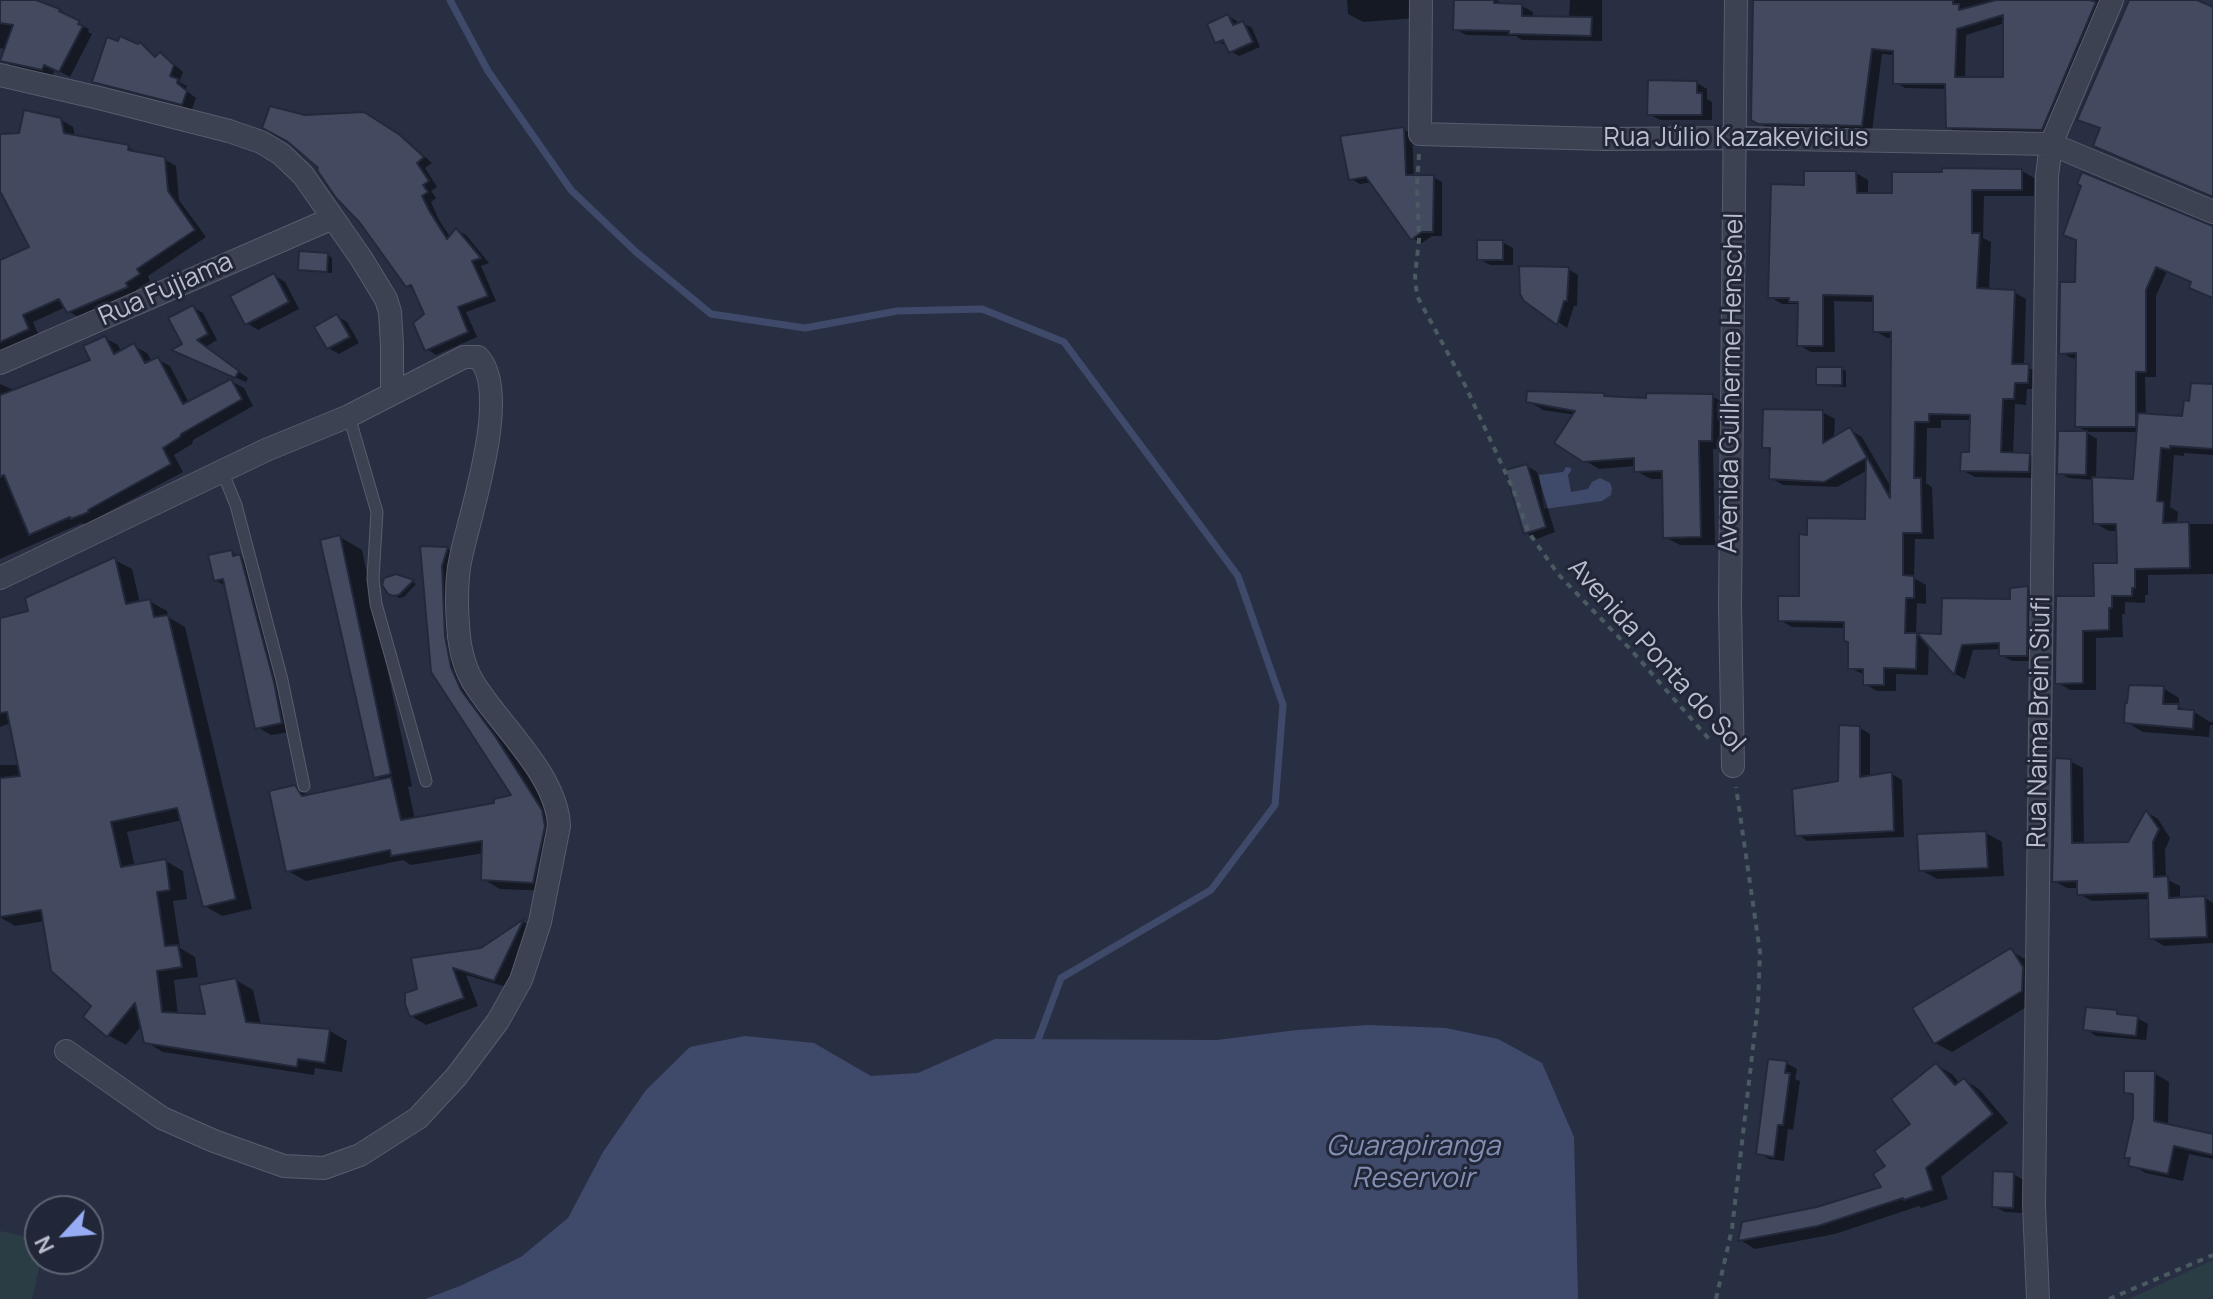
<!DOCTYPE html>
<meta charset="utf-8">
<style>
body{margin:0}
#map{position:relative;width:2213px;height:1299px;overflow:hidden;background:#292f43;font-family:Manrope,sans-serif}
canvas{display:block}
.north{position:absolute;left:24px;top:1195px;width:80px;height:80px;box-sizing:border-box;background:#212738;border:2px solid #5e6373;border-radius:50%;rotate:244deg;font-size:22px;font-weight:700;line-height:32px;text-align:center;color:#babecc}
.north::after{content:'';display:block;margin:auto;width:28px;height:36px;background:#97acf4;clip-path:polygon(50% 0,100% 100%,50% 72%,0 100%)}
</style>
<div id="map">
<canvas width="2213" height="1299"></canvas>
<div class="north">N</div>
</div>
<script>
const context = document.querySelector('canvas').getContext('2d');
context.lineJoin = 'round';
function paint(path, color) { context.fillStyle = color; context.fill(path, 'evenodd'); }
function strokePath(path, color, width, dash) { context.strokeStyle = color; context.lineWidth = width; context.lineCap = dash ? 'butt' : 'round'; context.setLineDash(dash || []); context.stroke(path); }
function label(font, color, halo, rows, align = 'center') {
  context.font = font + ' Manrope,sans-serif'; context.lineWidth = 6; context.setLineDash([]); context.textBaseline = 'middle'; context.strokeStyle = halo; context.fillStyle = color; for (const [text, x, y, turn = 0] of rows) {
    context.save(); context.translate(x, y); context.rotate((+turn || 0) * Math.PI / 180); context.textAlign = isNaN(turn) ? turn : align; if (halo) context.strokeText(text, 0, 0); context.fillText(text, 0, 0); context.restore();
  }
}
const green = new Path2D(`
 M0,1231L40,1240L41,1259L32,1299H0Z
 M2213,1260V1299H2129Z`);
const water = new Path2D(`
 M1566,467L1571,468V471L1568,475L1571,492L1588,489L1592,482L1600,478L1610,483L1612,488L1611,495L1602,501L1544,509L1539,475L1563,472Z
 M1368,1025L1446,1028L1498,1039L1542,1063L1574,1137L1578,1299H425L460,1286L521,1257L568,1218L603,1152L646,1090L690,1047L745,1036L814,1043L871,1076L918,1073L995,1039L1217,1040L1297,1030Z`);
const shadow = new Path2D(`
 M0,0H30L89,29L88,32L92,34L70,77L55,69L53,75L13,67L3,60L6,50L0,48Z
 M1347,0H1416L1417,18L1363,22L1348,14Z
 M1456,0H1496L1506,6H1522L1533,12V18H1569L1570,0H1602V41L1522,40L1516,36L1466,35L1455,29Z
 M1755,0H2110L2052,135L1958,133L1948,127L1947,89L1905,88L1895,82V55L1882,54L1872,131L1770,129L1759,123ZM2005,23V79H1965L1966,35Z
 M1228,16L1237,21L1238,25L1243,23L1252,28L1260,47L1239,56L1230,51L1228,46L1220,43L1233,38L1220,39V43L1217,42Z
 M140,44L157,57L160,54L169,60L183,72L179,82L187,86L185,90L196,98L192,109L104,86L94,81Z
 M1697,83L1707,89V99L1712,102V120H1660L1649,114Z
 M364,114L410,143L432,163L425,168L437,187L431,191L436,198L431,202L439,220L450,237L457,230L466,235L489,263L481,266L496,301L466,312L477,337L436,355L427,349L426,315L415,290L407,285L304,117Z
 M61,120L73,127L75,137L128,147L140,154L164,159L176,166L179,200L206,237L148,276L150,281L136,290L138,293L80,318L68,311L66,307L33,322L39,336L0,353V262L32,247L1,193L21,135Z
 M1403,129L1412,134L1414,177H1433L1442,182V236H1432L1422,243L1412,238L1373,182L1360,184L1351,179Z
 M2022,171L2034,178V196H1984L1983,238L1991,242L1989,291L2014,292L2026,299L2024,366L2040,373V389H2027L2026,405L2015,404L2013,455H2029L2041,462V478L1975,477L1962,470L1971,454V420H1941V428H1927L1926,483L1932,487L1934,539H1915L1914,578L1926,585V604L1917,603L1916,635L1943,636L2012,601L2027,588L2038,594L2037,661H2012L2001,655V649L1973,650L1965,679L1955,674L1929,643L1928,675L1896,674V691H1877L1865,684V675L1850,668V643L1846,628L1792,627L1780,620L1867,521L1868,470L1837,487L1783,485L1771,478L1772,452L1764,447L1822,412L1835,419L1834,438L1850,430L1862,437L1892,489L1893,338H1887L1875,331V302L1834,301L1835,352H1811L1799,345L1800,306L1796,304H1782L1770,297L1806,187L1856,173L1868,180V195H1894Z
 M2213,227V297L2193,282L2167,271L2156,296V377H2145L2146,416L2184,418L2191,403L2213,386V455L2184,453V456L2174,455L2170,507L2178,512L2177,524H2213V574L2148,575V595H2145V603L2125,602V614H2122L2123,637L2096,638V690H2070L2057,682L2096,598L2119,565L2118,531H2109L2095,523L2094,480L2069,478L2059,473L2087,433L2097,439L2096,479L2135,481L2138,432H2087L2077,426L2078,358H2071L2061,352L2077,284Z
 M1502,242L1513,248V265H1490L1479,259Z
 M328,255L332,258V273L304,271L300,269Z
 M1568,269L1578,275L1577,306H1574L1567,328L1526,299Z
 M274,275L285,282L299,309L258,330L247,323Z
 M193,307L203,313L217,340L205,347L248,378L246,382L184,355Z
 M337,316L347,322L359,343L339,354L328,348Z
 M105,338L118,345L121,352L134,346L147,353L152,362L157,359L170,366L189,403L231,381L244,388L253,406L193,440L192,444L174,455L183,472L99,517L100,518L85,525L82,523L0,559V384L14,390L92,361Z
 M1842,369L1846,371V387L1823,386L1818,384Z
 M1604,395L1608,398L1648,400L1712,396L1727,405V449H1713L1715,545H1680L1665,537L1664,479H1651L1636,471V466L1599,469L1584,460L1575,415L1543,410L1528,401Z
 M1527,466L1537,472L1555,532L1537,539L1526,533Z
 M340,537L362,550L412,786L408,787L415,820L496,805L514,797L433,672L423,548L448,549L465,559L462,644L444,633V638L462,648L557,815L550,891L500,889L483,879L484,853L411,865L403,860L306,881L288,871L295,788L310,796L383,781L376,777Z
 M232,552L254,565L296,731L271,735L257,727L226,586L215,580Z
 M115,560L132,569L140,603L149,601L167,611L168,617L185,627L252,909L222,916L205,906L183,820L127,832L135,867L166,861L183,871L187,899L173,901L180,948L195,957L198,977L174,980L178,1015L208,1016L236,980L253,990L261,1025L330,1031L347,1041L342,1072L315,1068L314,1075L163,1052L146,1042L142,1025L126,1045L108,1035L86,1017L94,1006L45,921L15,926L0,917V765H20L11,723L0,727V620L31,613Z
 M396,576L413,582L416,584L404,597L399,598L385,588Z
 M2163,688L2179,698V707L2187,711L2194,712L2210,722H2213V729V725H2210L2209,737L2143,732L2126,722Z
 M1860,728L1870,734V777L1892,774L1902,780L1904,837L1807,841L1797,834L1840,783Z
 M2070,761L2083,768L2084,845L2129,844L2146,812L2158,819L2170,838L2165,850L2166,879L2180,886V900L2205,898L2213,903V943L2164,946L2151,938L2150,899L2092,901L2079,894V888H2067L2054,881Z
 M1986,833L2002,842L2004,876L1937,879L1921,870Z
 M524,922L538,930L510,988L466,975L478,1006L426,1025L411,1016L419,990L413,959L482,949Z
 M2011,951L2027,960L2038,1000L1952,1052L1935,1043Z
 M2116,1012L2126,1017L2137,1018L2148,1024L2146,1040L2096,1036L2086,1029Z
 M1786,1063L1797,1069L1795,1079L1800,1081L1793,1130L1788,1129L1784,1161L1769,1159L1758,1153Z
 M1936,1065L1952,1074L1960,1084L1965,1080L1980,1090L2008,1123L1941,1177L1948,1199L1921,1208L1919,1206L1835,1234L1755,1249L1740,1240L1818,1209L1884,1188L1888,1166L1913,1125Z
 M2154,1073L2169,1082L2168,1127L2213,1136V1159L2189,1154L2183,1181L2146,1173L2131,1165V1160L2127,1157L2135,1119V1097L2126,1092Z
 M2013,1174L2024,1180L2023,1213L2005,1212L1994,1206Z`);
const stream = new Path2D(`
 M450,0L488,71L571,190L636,252L711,314L805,328L897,311L982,309L1064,342L1238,576L1283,705L1275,805L1211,890L1061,978L1038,1040L1032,1045`);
const building = new Path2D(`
 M0,0H36L60,9L59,11L80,21L78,24L83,26L59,72L44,65L42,70L0,61L13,25L0,23Z
 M1454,0H1494V3L1522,4V16L1592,17L1591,36L1509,34V31L1453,30Z
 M1753,0H1953V4H1959V10L1996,0H2090L2096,2L2042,130L1946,128L1945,84H1893V51L1872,49L1862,126L1758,124L1751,120ZM2003,15V77H1955L1957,29Z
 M2129,0H2197L2213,7V197L2093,146L2100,128L2077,120Z
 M1228,14L1233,25L1243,21L1253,42L1229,53L1223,40L1215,43L1207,24Z
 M120,36L138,44L140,42L155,57L160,52L174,65L170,76L178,79L177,83L187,91L182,105L92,82L107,37L118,41Z
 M1648,80L1697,81V93H1702V115H1647Z
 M270,106L305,115L364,112L400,135L424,157L417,163L429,181L423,185L428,192L422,196L430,212L447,239L456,228L481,258L472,261L488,296L458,307L468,332L425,351L413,323L424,314L411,285L406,287L360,223L336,198L317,170L318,168L288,142L262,128Z
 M24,110L61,118L64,133L129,145L128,150L165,157L168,191L195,230L137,269L140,274L126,283L128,287L67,313L59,299L23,315L29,329L0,342V260L29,247L0,191V134L19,133Z
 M1404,127L1406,175H1434L1433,232H1422L1411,240L1366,177L1349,180L1340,136Z
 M1942,168L2022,169V190H1972V233H1980L1977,288L2015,290L2012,364H2029L2028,383H2015L2014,399H2003L2001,452L2030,453L2029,472L1960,471L1961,452H1969L1970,415L1929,414V422H1915L1914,478H1921L1922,533H1903V575L1914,576V598H1906L1905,633H1917L1916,669L1884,668V685H1863V669H1848V642L1844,641V622L1778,621V596H1799V534L1807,535V518L1865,519L1866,458L1824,482L1769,479L1770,448H1762L1763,409L1823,410V443L1850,427L1890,498L1891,332H1873V296L1823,295V346H1797L1798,302H1789V298H1768L1771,184L1804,185V171H1856L1857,193H1892V172H1942Z
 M2082,172L2213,226V298L2189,288L2191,282L2156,267L2146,290V372H2136V427H2075L2076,353L2059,354L2060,282H2075L2076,240L2063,235L2081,186L2077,184Z
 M1477,240H1503V260H1477Z
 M299,251L328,253L327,272L298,270Z
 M1519,266L1569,267L1567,301H1564L1557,325L1524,301L1520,294Z
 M274,273L289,302L245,325L230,296Z
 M193,305L208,334L197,340L239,371L235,378L171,350L182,344L168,318Z
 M337,314L350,337L327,349L314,327Z
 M105,336L114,354L134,343L145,363L158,357L183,404L231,379L242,399L181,434L180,437L163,448L171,464L88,510L89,512L71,519L70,517L29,535L4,475L0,477V395L90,360L83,346Z
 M1816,367H1842V385H1816Z
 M2191,383L2213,384V449L2170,446V449L2161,448L2157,501L2164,502L2163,523L2189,522L2190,568L2135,569V588H2132V596H2112V608H2109V630L2083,631V683L2055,684L2056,596H2094L2093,563H2117L2116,524H2093L2092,477L2133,479L2138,413L2182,416L2184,400L2189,401Z
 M1527,391L1605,393L1604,396L1646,398V393L1713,394L1712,441H1699L1701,537L1663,538L1662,471L1634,472V458L1583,462L1554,443L1575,411L1526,402Z
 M2058,431H2087L2086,475L2057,474Z
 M1527,464L1546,527L1524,534L1505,470Z
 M340,535L391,774L374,778L320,540Z
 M420,546L448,547L442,566L445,636L451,667L461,690L495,736L542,810L545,826L533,883L481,880L482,841L391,856L390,850L286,872L269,791L295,785L302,796L391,777L401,820L494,803V799L511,795L431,672Z
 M232,550L233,556L240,554L274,682L282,723L255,729L223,579L214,581L208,555Z
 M115,557L126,604L150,599L154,617L168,615L236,899L203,907L177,808L111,822L121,867L166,859L170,890L157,892L165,946L178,945L182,967L157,971L162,1012L205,1014L199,985L236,978L246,1022L330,1029L325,1063L298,1059L297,1067L144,1043L135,1003L107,1037L83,1017L91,1006L51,971L41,910L0,917V778L20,776L7,712L0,713V618L28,611L25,598Z
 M396,574L414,580L399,595L393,596L388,594L382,585L384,578Z
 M2028,586L2027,656H1999V643L1962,645L1954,675L1917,633L1941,634L1942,598L2010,599V588Z
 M2129,685L2164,686L2163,704H2179L2178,709L2194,710L2193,729L2124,723L2125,702L2127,703Z
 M1839,725L1860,726V777L1892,772L1894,831L1795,836L1792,789L1838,781Z
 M2055,758L2071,759L2072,843L2128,842L2146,810L2159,829L2153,842L2154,877L2168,876L2169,898L2205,896L2207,937L2149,939L2148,893L2077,895V881L2052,882Z
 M1986,831L1988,868L1919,871L1917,834Z
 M524,919L494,981L453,968L464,998L410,1017L405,1004V993L417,989L411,958L481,948Z
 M2011,948L2023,967L2022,991L1934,1044L1912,1008Z
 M2086,1007L2117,1010V1014L2138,1016L2136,1036L2083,1030Z
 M1768,1059L1787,1061L1785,1073H1790L1783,1125H1778L1774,1157L1756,1154Z
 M1936,1063L1955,1085L1964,1078L1993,1114L1926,1168L1933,1190L1904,1200L1903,1198L1818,1226L1738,1241L1742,1222L1817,1207L1881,1187L1873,1174L1885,1166L1874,1151L1910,1124L1891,1099Z
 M2124,1071H2155L2154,1121L2213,1134V1155L2174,1146L2168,1174L2128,1166L2130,1158H2124L2133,1118V1094L2124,1093Z
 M1993,1171L2014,1172L2013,1208L1992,1207Z`);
const path = new Path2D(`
 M1419,154L1417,185L1419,240L1415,276L1417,296L1465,385L1513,489L1529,533L1558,574L1632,651L1709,739
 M1716,1299L1732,1229L1758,1004L1760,952L1736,787
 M2109,1299L2213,1255`);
const lane = new Path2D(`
 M349,416L377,512L373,579L376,604L426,781
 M222,471L236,505L282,680L304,786`);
const street = new Path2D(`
 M1421,0L1420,134L1605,139L1734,138L2051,144L2213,212
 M0,75L99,98L229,131L261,142L281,154L303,175L361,258L386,299L390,312L392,345V394
 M0,363L333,218
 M0,578L266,450L349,416L464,357H478C512,392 470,513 461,557C457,573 457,589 457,605C458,632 459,658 473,682C499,725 557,774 559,826L540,922L521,980L498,1021L456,1077L418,1118L360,1155L324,1168L284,1166L214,1141L162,1118L66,1051
 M1733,766L1730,606L1736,0
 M2038,1299L2034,1205L2047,176L2051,144L2112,0`);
const streetNames = [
 ["Rua Júlio Kazakevicius",1736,139],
 ["Rua Fujiama",166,290,-24],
 ["Avenida Guilherme Henschel",1732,383,-89],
 ["Avenida Ponta do Sol",1656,656,48],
 ["Rua Naima Brein Siufi",2040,722,-89]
];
const waterNames = [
 ["Guarapiranga",1413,1147],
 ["Reservoir",1413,1179]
];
paint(green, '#2b3d44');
paint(water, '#3f4a6b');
paint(shadow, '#0007');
strokePath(stream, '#3f4a6b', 7);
paint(building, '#434a60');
strokePath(building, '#23293a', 2);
strokePath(lane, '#585d6d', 13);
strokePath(street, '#585d6d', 24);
strokePath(path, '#495a60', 4, [6, 6]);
strokePath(lane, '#3d4252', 11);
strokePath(street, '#3d4252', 22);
label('26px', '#babecc', '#212738', streetNames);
label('italic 28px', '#838fb2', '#212738', waterNames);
</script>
